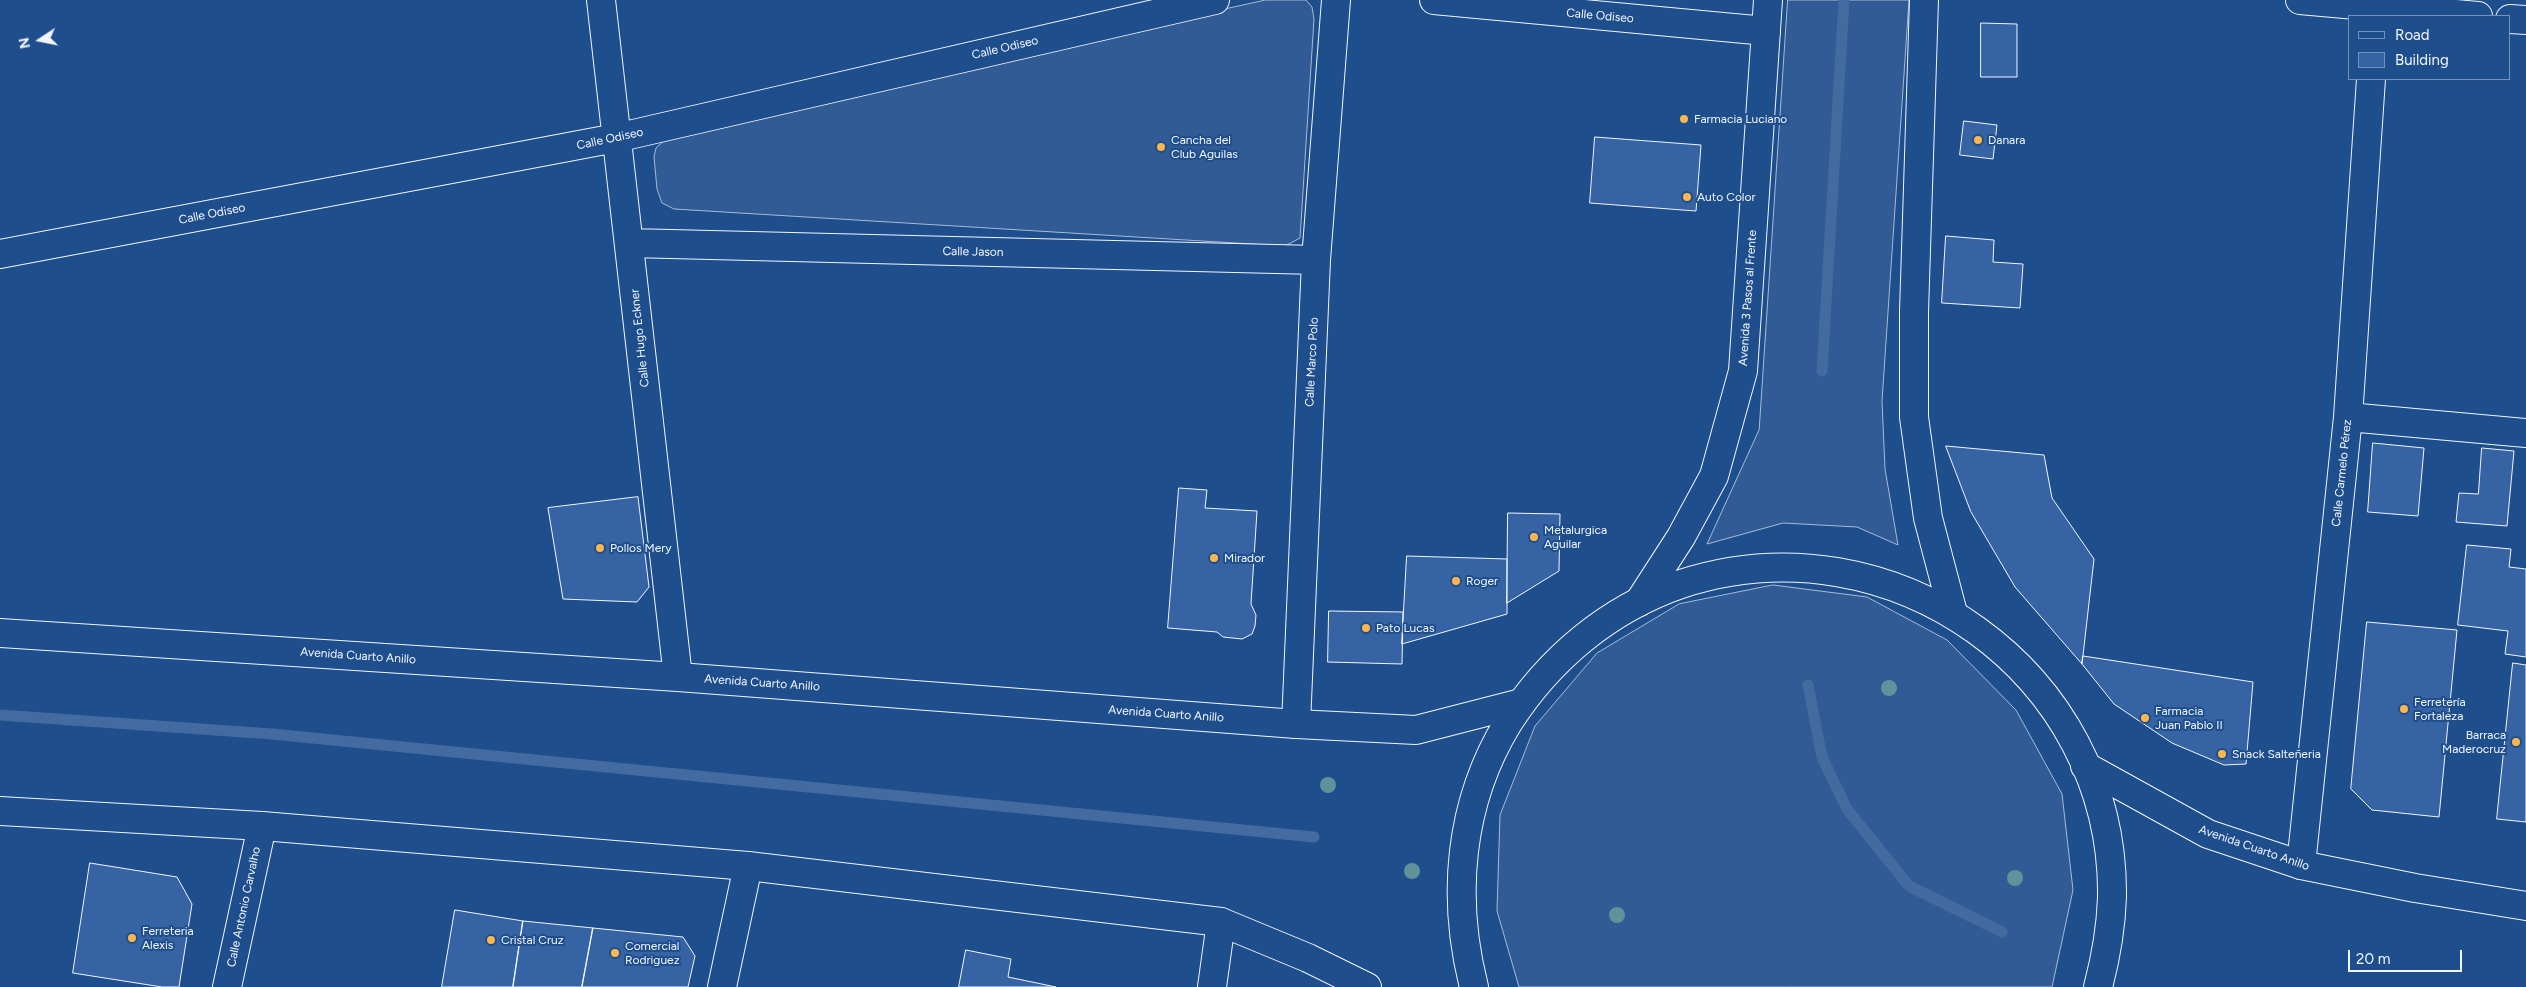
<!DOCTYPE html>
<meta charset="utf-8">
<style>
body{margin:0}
#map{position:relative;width:2526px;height:987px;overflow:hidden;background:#1f4e8c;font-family:Figtree,sans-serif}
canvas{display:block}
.legend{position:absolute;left:2348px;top:15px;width:162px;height:65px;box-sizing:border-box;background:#1f4e8c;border:1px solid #7391ba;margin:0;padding:6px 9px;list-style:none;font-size:15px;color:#f2f6ff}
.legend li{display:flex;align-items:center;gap:10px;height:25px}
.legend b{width:25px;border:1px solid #7391ba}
.north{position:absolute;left:15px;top:15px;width:50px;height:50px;-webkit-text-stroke:4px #1f4e8c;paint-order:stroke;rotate:259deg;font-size:14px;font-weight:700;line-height:20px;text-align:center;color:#f2f6ff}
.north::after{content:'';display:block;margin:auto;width:18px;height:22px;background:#f2f6ff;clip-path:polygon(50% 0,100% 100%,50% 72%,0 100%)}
.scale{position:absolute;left:2348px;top:950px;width:114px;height:22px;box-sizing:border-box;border:2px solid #f2f6ff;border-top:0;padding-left:6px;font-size:15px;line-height:18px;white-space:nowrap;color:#f2f6ff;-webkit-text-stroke:4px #1f4e8c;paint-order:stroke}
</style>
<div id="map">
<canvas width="2526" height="987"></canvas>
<ul class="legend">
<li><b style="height:6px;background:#1f4e8c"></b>Road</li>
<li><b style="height:14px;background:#3563a3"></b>Building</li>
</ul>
<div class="north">N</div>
<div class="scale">20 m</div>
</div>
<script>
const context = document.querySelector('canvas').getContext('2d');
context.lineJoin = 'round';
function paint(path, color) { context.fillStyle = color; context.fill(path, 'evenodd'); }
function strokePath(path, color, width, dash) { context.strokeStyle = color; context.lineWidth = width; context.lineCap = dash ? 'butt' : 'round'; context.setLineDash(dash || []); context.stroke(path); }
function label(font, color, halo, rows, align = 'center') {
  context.font = font + ' Figtree,sans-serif'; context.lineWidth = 4; context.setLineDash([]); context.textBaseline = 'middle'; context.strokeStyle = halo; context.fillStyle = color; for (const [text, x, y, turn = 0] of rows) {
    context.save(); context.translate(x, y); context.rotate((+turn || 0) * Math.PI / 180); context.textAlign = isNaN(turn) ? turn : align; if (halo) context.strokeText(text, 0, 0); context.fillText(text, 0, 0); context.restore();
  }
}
const built = new Path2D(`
 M1266,0H1306L1312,7L1314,19L1300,238L1285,246L674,209L662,203L657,189L654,157L656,148L668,137L987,61Z
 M1788,0H1909L1882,401L1885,469L1898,545L1857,527L1783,523L1707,544L1759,430Z
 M1773,585L1867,597L1947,640L2016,710L2062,794L2073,890L2052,987H1519L1497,911L1500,815L1535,726L1597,653L1679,604Z`);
const stream = new Path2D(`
 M1822,371L1844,0
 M1808,685L1822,757L1847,809L1909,886L2002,932
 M0,715L272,734L1314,837`);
const building = new Path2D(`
 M1981,23L2017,24V77H1981Z
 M1964,121L1997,125L1993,159L1960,155Z
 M1595,137L1701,145L1696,211L1590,203Z
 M1946,236L1994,240L1993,262L2023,264L2020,308L1942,303Z
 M2373,443L2424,448L2418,516L2368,512Z
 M1946,446L2044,455L2052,498L2094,559L2082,664L2015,587L1971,512Z
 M2482,448L2514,451L2507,526L2456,522L2459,493L2478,494Z
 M1179,488L1207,490L1205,508L1257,511L1251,604L1256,615L1255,626L1252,634L1242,639L1223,637L1217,632L1168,628Z
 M638,497L649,587L637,602L563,599L548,508Z
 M1508,513L1560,514L1559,571L1507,603Z
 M2467,545L2511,549L2509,567L2526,569V657L2505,654L2508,631L2458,625Z
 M1407,556L1507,559V614L1402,644Z
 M1329,611L1403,612L1402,664L1328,662Z
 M2367,622L2457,630L2439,817L2372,810L2351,789Z
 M2083,656L2253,682L2246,764L2224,765L2172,743L2114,704L2082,664Z
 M2513,663L2526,665V822L2497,819Z
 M90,863L177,877L192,904L179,987H162L73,973Z
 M455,910L523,921L513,987H442Z
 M523,921L593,928L582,987H513Z
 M593,928L683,937L695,956L688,987H582Z
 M966,950L1011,959L1008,977L1056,987H959Z`);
const street = new Path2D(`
 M601,0L678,677
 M1434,0L1766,31
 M2300,0L2478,16
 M2510,19L2526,20
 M630,243L1316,260
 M0,254L616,138L1215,0
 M2348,417L2526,433
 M1296,724L1316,260L1336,0
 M2301,865L2348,417L2371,79
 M227,987L262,826
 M722,987L748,866
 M1212,987L1221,922`);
const secondary = new Path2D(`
 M1924,0L1914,312V417L1928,518L1953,613
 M1639,602L1681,537L1714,476L1743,371L1768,0`);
const highway = new Path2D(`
 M0,633L678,677L1296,724L1416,730L1521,703
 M2085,766L2208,834L2301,865L2415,888L2526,906
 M0,811L262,826L748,866L1221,922L1308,958L1367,987
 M1474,987C1451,897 1459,803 1508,723C1549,659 1608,609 1681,584C1891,515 2115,672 2112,897C2111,927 2106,957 2098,987`);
const trees = [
 [1889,688],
 [1328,785],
 [1412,871],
 [2015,878],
 [1617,915]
];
const markers = [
 [1684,119,5,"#ffb74d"],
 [1978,140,5,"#ffb74d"],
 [1161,147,5,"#ffb74d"],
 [1687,197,5,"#ffb74d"],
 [1534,537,5,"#ffb74d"],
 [600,548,5,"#ffb74d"],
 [1214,558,5,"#ffb74d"],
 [1456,581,5,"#ffb74d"],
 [1366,628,5,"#ffb74d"],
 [2404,709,5,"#ffb74d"],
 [2145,718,5,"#ffb74d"],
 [2516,742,5,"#ffb74d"],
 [2222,754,5,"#ffb74d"],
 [132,938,5,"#ffb74d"],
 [491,940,5,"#ffb74d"],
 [615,953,5,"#ffb74d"]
];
const streetNames = [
 ["Calle Odiseo",1600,16,5],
 ["Calle Odiseo",1005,48,-13],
 ["Calle Odiseo",610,139,-12],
 ["Calle Odiseo",212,214,-11],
 ["Calle Jason",973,252,1],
 ["Avenida 3 Pasos al Frente",1748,298,-86],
 ["Calle Hugo Eckner",640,338,-96],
 ["Calle Marco Polo",1312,362,-87],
 ["Calle Carmelo Pérez",2342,473,-84],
 ["Avenida Cuarto Anillo",358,656,4],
 ["Avenida Cuarto Anillo",762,683,4],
 ["Avenida Cuarto Anillo",1166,714,4],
 ["Avenida Cuarto Anillo",2254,848,19],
 ["Calle Antonio Carvalho",244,907,-78]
];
const poiNames = [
 ["Farmacia Luciano",1694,119],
 ["Cancha del",1171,140],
 ["Club Aguilas",1171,154],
 ["Danara",1988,140],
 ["Auto Color",1697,197],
 ["Metalurgica",1544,530],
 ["Aguilar",1544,544],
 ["Pollos Mery",610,548],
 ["Mirador",1224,558],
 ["Roger",1466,581],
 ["Pato Lucas",1376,628],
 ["Ferretería",2414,702],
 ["Fortaleza",2414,716],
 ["Farmacia",2155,711],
 ["Juan Pablo II",2155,725],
 ["Barraca",2506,735,"right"],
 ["Maderocruz",2506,749,"right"],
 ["Snack Salteñeria",2232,754],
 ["Ferreteria",142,931],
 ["Alexis",142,945],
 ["Cristal Cruz",501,940],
 ["Comercial",625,946],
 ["Rodriguez",625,960]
];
paint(built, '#305b95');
strokePath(built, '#a8bbd7', 1);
strokePath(stream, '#446ba0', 11);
paint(building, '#3563a3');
strokePath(building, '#f2f6ff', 1);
strokePath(street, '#f2f6ff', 30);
strokePath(secondary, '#f2f6ff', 30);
strokePath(highway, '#f2f6ff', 30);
strokePath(street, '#1f4e8c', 28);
strokePath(secondary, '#1f4e8c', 28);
strokePath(highway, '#1f4e8c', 28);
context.fillStyle = '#61919a';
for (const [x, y] of trees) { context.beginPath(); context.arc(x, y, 8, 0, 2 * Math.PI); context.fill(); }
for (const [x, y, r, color] of markers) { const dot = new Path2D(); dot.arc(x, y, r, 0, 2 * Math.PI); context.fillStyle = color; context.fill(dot); strokePath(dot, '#1f4e8c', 2); }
label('12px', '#f2f6ff', '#1f4e8c', streetNames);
label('12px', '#f2f6ff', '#1f4e8c', poiNames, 'left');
</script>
